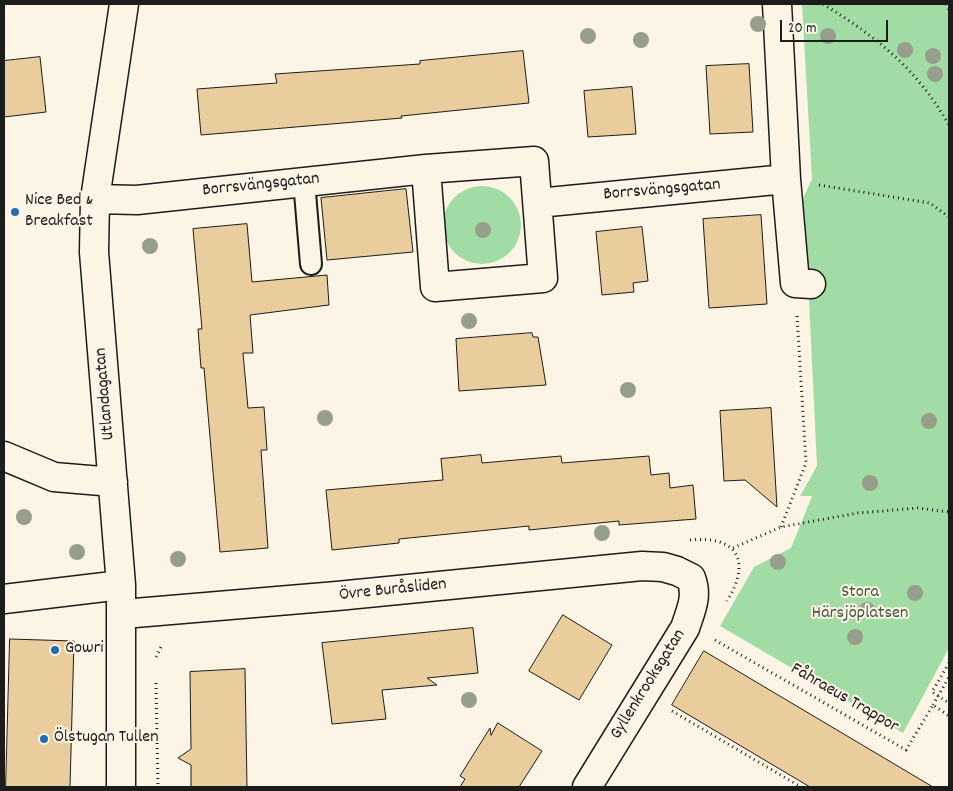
<!DOCTYPE html>
<meta charset="utf-8">
<style>
body{margin:0}
#map{position:relative;width:953px;height:791px;overflow:hidden;background:#fcf5e5;font-family:Dekko,sans-serif}
canvas{display:block}
.frame{position:absolute;inset:0;border:5px solid #1c1c1c;pointer-events:none}
.scale{position:absolute;left:780px;top:20px;width:108px;height:22px;box-sizing:border-box;border:2px solid #1c1c1c;border-top:0;padding-left:6px;font-size:15px;line-height:18px;white-space:nowrap;color:#1c1c1c;-webkit-text-stroke:4px #fcf5e5;paint-order:stroke}
</style>
<div id="map">
<canvas width="953" height="791"></canvas>
<div class="frame"></div>
<div class="scale">20 m</div>
</div>
<script>
const context = document.querySelector('canvas').getContext('2d');
context.lineJoin = 'round';
function paint(path, color) { context.fillStyle = color; context.fill(path, 'evenodd'); }
function strokePath(path, color, width, dash) { context.strokeStyle = color; context.lineWidth = width; context.lineCap = dash ? 'butt' : 'round'; context.setLineDash(dash || []); context.stroke(path); }
function label(font, color, halo, rows, align = 'center') {
  context.font = font + ' Dekko,sans-serif'; context.lineWidth = 4; context.setLineDash([]); context.textBaseline = 'middle'; context.strokeStyle = halo; context.fillStyle = color; for (const [text, x, y, turn = 0] of rows) {
    context.save(); context.translate(x, y); context.rotate((+turn || 0) * Math.PI / 180); context.textAlign = isNaN(turn) ? turn : align; if (halo) context.strokeText(text, 0, 0); context.fillText(text, 0, 0); context.restore();
  }
}
const green = new Path2D(`
 M802,4H949V648L903,733L720,626L754,567L791,548L812,496H800L817,466L809,300L800,205L812,179Z
 M443 225a39 39 0 1 1 78 0a39 39 0 1 1-78 0Z`);
const building = new Path2D(`
 M523,51L529,103L401,116L402,118L201,135L197,89L277,83L275,74L420,64V61Z
 M40,57L46,112L4,117V61Z
 M749,64L753,132L710,134L706,66Z
 M632,87L636,134L588,137L584,91Z
 M406,189L413,252L327,260L321,198Z
 M761,215L767,304L709,308L703,219Z
 M247,224L252,282L327,275L329,305L250,315L253,353H243L248,408L264,407L267,450H261L268,548L220,552L204,368H201L198,329H202L193,229Z
 M642,227L648,281L633,283L634,292L602,295L596,232Z
 M532,333L533,337H538L546,385L459,391L456,339Z
 M771,408L777,507L745,480L724,481L720,411Z
 M481,455L482,463L561,456L562,463L649,456L651,475L669,473L670,488L693,485L696,519L619,525V521L529,530V526L399,539V543L332,550L326,490L443,480L441,459Z
 M563,615L612,645L579,700L529,671Z
 M473,628L478,673L427,678L437,685L382,690L386,719L332,724L322,643Z
 M10,639L74,641L70,787H6Z
 M704,651L933,787H810L672,705Z
 M245,669L247,787H191V765L178,758L191,749L190,672Z
 M498,723L542,751L519,787H460L465,779L460,776L490,728L491,735Z`);
const path = new Path2D(`
 M823,4C877,37 917,69 949,125
 M946,4L949,10
 M819,185L930,203L949,217
 M781,527L806,463L797,315
 M690,540C737,535 752,561 727,601
 M733,548L781,527L858,513L918,508L949,512
 M715,640L906,750L933,705L949,716
 M156,657L162,645
 M156,683L158,787
 M933,705L949,677
 M672,711L801,787`);
const lane = new Path2D(`
 M304,181L311,264`);
const street = new Path2D(`
 M777,4L786,179L795,283L811,284
 M534,161L543,278L435,287L426,169Z
 M95,199L137,200L426,169
 M538,203L786,179
 M4,456L54,477L113,482
 M4,599L121,585
 M123,614L337,596L642,566L663,567L677,571L691,578C698,596 691,610 685,628L587,787
 M121,787V585L94,252L95,199L124,4`);
const pathBridge = new Path2D(`
 M949,663L932,692L949,703`);
const trees = [
 [758,24],
 [588,36],
 [828,36],
 [641,40],
 [905,50],
 [933,56],
 [935,74],
 [483,230],
 [150,246],
 [469,321],
 [628,390],
 [325,418],
 [929,421],
 [870,483],
 [24,517],
 [602,533],
 [77,552],
 [178,559],
 [778,562],
 [915,593],
 [867,610],
 [855,637],
 [469,700]
];
const markers = [
 [15,212,5,"#1f6fb2"],
 [55,650,5,"#1f6fb2"],
 [44,739,5,"#1f6fb2"]
];
const streetNames = [
 ["Borrsvängsgatan",261,186,-6],
 ["Borrsvängsgatan",662,191,-5],
 ["Utlandagatan",106,394,-95],
 ["Övre Buråsliden",393,591,-6],
 ["Gyllenkrooksgatan",649,685,-58],
 ["Fåhraeus Trappor",844,699,30]
];
const poiNames = [
 ["Nice Bed &",25,202],
 ["Breakfast",25,223],
 ["Gowri",65,650],
 ["Ölstugan Tullen",54,739]
];
const parkNames = [
 ["Stora",860,594],
 ["Härsjöplatsen",860,615]
];
paint(green, '#a0dca3');
paint(building, '#e9cd9d');
strokePath(building, '#1c1c1c', 1);
strokePath(lane, '#1c1c1c', 24);
strokePath(street, '#1c1c1c', 31);
strokePath(path, '#1c1c1c', 3, [1, 4]);
strokePath(lane, '#fcf5e5', 20);
strokePath(street, '#fcf5e5', 28);
strokePath(pathBridge, '#1c1c1c', 3, [1, 4]);
context.fillStyle = '#979e8c';
for (const [x, y] of trees) { context.beginPath(); context.arc(x, y, 8, 0, 2 * Math.PI); context.fill(); }
for (const [x, y, r, color] of markers) { const dot = new Path2D(); dot.arc(x, y, r, 0, 2 * Math.PI); context.fillStyle = color; context.fill(dot); strokePath(dot, '#fcf5e5', 2); }
label('18px', '#1c1c1c', '#fcf5e5', streetNames);
label('18px', '#1c1c1c', '#fcf5e5', poiNames, 'left');
label('18px', '#445644', '#fcf5e5', parkNames);
</script>
